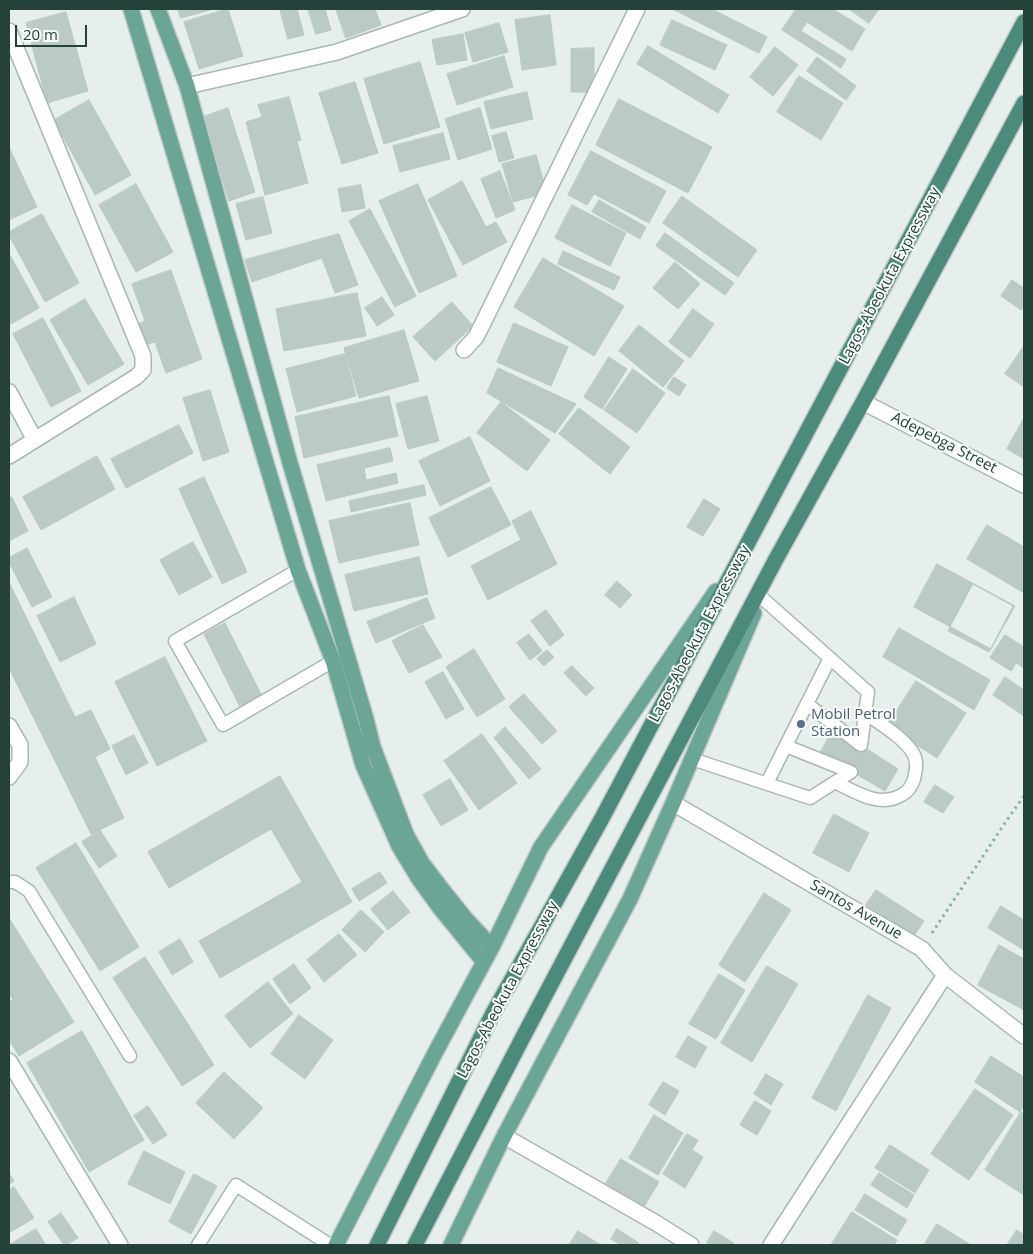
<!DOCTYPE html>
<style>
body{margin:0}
#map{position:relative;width:1033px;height:1254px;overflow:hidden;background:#e6efeb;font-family:"Open Sans",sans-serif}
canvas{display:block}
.frame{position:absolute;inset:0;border:10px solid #24423a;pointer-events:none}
.scale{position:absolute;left:15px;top:25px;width:72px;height:22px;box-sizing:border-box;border:2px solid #24423a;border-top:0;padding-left:6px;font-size:15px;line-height:18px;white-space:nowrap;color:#24423a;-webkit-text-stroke:4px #f7fbf9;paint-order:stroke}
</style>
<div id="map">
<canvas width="1033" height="1254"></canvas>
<div class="frame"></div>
<div class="scale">20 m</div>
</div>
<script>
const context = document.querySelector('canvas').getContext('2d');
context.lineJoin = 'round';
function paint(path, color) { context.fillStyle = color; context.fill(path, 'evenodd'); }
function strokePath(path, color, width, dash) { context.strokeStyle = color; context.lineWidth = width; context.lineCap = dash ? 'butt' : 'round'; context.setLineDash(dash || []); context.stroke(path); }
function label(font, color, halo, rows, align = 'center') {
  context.font = font + ' "Open Sans",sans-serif'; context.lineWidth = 4; context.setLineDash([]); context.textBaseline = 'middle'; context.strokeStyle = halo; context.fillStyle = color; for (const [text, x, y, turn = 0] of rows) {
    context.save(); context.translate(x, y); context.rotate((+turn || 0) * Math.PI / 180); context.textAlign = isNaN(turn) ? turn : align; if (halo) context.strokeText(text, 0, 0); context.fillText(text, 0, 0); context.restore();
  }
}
const building = new Path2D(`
 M178,9H214L181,18Z
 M228,9L243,56L199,69L184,22Z
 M280,9H297L304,35L288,39Z
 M308,9H325L331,30L316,34Z
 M336,9H375L381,25L346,38Z
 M673,9H712L767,37L759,53Z
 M796,9H833L865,29L852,51L807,22L801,31L846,59L841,68L782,30Z
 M849,9H879L869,23Z
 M66,12L88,91L47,103L26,23Z
 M550,15L556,65L522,70L515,20Z
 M672,20L727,45L715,70L660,45Z
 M499,23L508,52L473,62L465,33Z
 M463,34L467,60L437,65L432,40Z
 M648,46L729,95L718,113L637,64Z
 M775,47L798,65L773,96L750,77Z
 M594,48V92H571V49Z
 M504,56L513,87L457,105L447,74Z
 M817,57L856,86L846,100L807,71Z
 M420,62L440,127L384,144L364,79Z
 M799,76L843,103L821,140L777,112Z
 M355,82L378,153L342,164L319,93Z
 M527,92L533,119L491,129L484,102Z
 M289,97L301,140L297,141L308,183L265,195L246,122L262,117L258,105Z
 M619,99L712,147L688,193L596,145Z
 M89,100L131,175L95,195L54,120Z
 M228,108L255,192L229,201L203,117Z
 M480,108L492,149L458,160L445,119Z
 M506,132L514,158L499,162L492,136Z
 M443,133L450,159L400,172L393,146Z
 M9,147L37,207L9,220Z
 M591,151L666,191L649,223L594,194L587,205L568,195Z
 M536,155L547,193L513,202L502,164Z
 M500,171L515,210L496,218L481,179Z
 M462,181L486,227L496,222L507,242L463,265L428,200Z
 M136,184L173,252L136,272L99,205Z
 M418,184L457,276L419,293L379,201Z
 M361,185L365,208L342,212L338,189Z
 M682,196L757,250L738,277L663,223Z
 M263,197L272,233L246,240L236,204Z
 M599,200L646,227L640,239L592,212Z
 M572,205L626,233L610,266L555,238Z
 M370,209L416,296L395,307L349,221Z
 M42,214L79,283L45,302L9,235V232Z
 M665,233L734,283L725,295L656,246Z
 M339,234L358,285L335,293L322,258L252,282L245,260Z
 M563,251L620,277L614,290L558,264Z
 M9,253L39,308L9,325Z
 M543,258L624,306L594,356L514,307Z
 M675,262L700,284L678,309L653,288Z
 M171,270L202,359L166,373L155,342L145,345L138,324L145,321L132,284Z
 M1012,280L1024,288V306L1021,310L1001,296Z
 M357,293L366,336L284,351L276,309Z
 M382,297L394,315L377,326L365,308Z
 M85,299L124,364L88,385L50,320Z
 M452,302L473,326L435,361L413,337Z
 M693,309L714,324L690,358L669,342Z
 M43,318L81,391L51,407L13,334Z
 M514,323L568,347L551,386L497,362Z
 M639,325L684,361L663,387L619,351Z
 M404,330L419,381L359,398L344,348Z
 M1024,346V387L1005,374Z
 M345,354L356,396L297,412L286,369Z
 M609,357L627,369L602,409L584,397Z
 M498,368L576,404L555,433L487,393Z
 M633,369L665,393L637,433L604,410Z
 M674,377L686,385L679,396L667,388Z
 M210,390L229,452L203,461L183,398Z
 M389,396L398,436L304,458L295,417Z
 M427,396L439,441L408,449L396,404Z
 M501,402L550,440L527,471L477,433Z
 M579,408L630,447L610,474L559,434Z
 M1024,418V459L1007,449Z
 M179,425L193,453L126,488L111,459Z
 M470,437L490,481L440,506L419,461Z
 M390,448L393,461L364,468L366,480L396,473L398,483L326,501L317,465Z
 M97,456L115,489L41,530L23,497Z
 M204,477L247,572L222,584L179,489Z
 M424,485L426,495L351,512L349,501Z
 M491,487L511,525L448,557L429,518Z
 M12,497L28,531L9,541V499Z
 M704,499L720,509L703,536L687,527Z
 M410,503L419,545L339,563L329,521Z
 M531,511L557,564L488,600L471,566L521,540L512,521Z
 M987,525L1024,547V593L967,559Z
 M193,542L212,577L179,595L160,560Z
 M27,548L52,597L32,607L9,562V558Z
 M419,557L428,594L354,611L345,575Z
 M937,564L1015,606L991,649L914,607Z
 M617,581L632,595L620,608L605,595Z
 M9,582L75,717L91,710L110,749L95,757L124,818L91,834L9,668Z
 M973,584L1013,606L989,652L948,631Z
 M74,597L96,644L60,662L37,616Z
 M427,598L435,618L376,643L367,622Z
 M546,610L564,635L550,646L531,621Z
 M225,623L262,696L240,707L204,634Z
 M423,625L442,657L409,673L392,641Z
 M899,628L990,680L974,710L883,657Z
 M529,634L542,651L530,660L517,643Z
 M1005,635L1024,647V668L1016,663L1011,671L990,658Z
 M474,649L505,699L477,717L446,667Z
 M547,650L554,657L544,666L537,659Z
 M165,657L207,741L157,766L115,682Z
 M572,666L594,688L586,696L564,673Z
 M443,672L464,709L446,719L425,682Z
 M1005,677L1024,690V716L993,695Z
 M916,681L966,713L937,758L887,726Z
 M524,694L557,731L542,744L509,707Z
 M505,727L541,769L529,779L494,738Z
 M833,730L861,745L898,769L885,791L820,753Z
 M482,734L517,783L479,810L444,761Z
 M134,735L148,763L126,775L112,746Z
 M280,776L352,902L220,978L199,941L302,882L271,829L169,888L148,852Z
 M450,779L468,810L441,826L423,795Z
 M935,785L954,797L943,813L924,802Z
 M834,814L869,833L849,872L813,853Z
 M100,830L117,856L99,868L82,842Z
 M76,843L139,947L100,971L36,868Z
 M380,872L387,883L359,901L352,889Z
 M876,890L924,921L914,936L866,905Z
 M393,891L410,912L388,930L371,909Z
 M764,893L791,910L745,982L719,965Z
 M1001,906L1024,920V950L988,928Z
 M361,910L384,932L365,952L342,930Z
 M9,918L74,1022L19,1056L9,1040V1002L13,1000L9,993Z
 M339,934L357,955L324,982L307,960Z
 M180,939L193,962L172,975L159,952Z
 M999,945L1024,959V1010L978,985Z
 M145,957L214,1065L182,1086L113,978Z
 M294,964L311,988L290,1004L273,979Z
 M767,966L798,984L752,1062L721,1043Z
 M719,974L745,990L716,1039L689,1024Z
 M268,982L293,1014L250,1048L225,1016Z
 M868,995L891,1008L836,1111L812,1098Z
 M299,1015L333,1040L305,1079L271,1054Z
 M82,1031L144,1140L89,1172L27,1063Z
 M688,1036L707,1047L695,1068L676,1057Z
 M991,1056L1024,1077V1105L1020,1112L975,1082Z
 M224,1072L263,1108L234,1139L196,1103Z
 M766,1074L783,1084L771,1105L754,1094Z
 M663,1082L679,1091L665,1115L649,1105Z
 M975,1089L1013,1115L969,1180L931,1154Z
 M755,1101L771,1111L757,1135L740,1125Z
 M148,1106L167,1135L153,1144L134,1116Z
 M1021,1112L1024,1114V1195L985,1170Z
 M654,1115L683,1133L658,1175L629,1158Z
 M687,1134L698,1140L692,1150L703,1157L685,1188L663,1174Z
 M890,1145L929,1170L915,1193L875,1168Z
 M144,1151L185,1172L170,1204L128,1184Z
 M621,1159L659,1182L642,1210L604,1186Z
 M9,1173L14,1181L9,1184Z
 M879,1173L914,1195L907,1208L871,1185Z
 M194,1174L217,1186L191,1234L169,1222Z
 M14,1187L34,1218L9,1233V1190Z
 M865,1194L907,1220L897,1236L855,1210Z
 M852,1212L897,1240L894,1245H831Z
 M61,1213L78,1238L66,1245H64L48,1222Z
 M937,1224L971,1245H924Z
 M36,1229L46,1245H9Z
 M617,1229L639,1243L637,1245H621L611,1239Z
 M1017,1230L1024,1235V1245H1007Z
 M578,1231L601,1245H569Z
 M714,1231L734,1243L732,1245H710L707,1243Z`);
const path = new Path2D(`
 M932,933L1007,820L1024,796`);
const service = new Path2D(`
 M298,570L175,641L223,725L333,661
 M761,597L868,692L861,745
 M807,704L861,745
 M786,746L851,772
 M692,759L810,798L851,772
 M835,782C855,792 881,809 903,794C909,791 912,785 914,779C916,770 918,761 913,753C904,738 879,723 865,713
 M767,783L830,658
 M9,882H15L29,891L130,1056
 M198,1245L236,1185L330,1245`);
const minor = new Path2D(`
 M9,31L143,356V370L136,377L9,456
 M187,86L337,52L462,9
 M464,350L476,337L484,321L637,9
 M9,392L35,440
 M863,402L1024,485
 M9,726L20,745V762L9,777
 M673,803L922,949L945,975L1024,1036
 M9,1061L120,1245
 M504,1136L656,1223L691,1245
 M771,1245L945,975`);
const primary = new Path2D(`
 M131,9L298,570L333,661L363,765L399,846L419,879L440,908L484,962
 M158,9L187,86L290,463L366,719L373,747L406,834L422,863L441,888L465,918L492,947
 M336,1245L435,1053L492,947L541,847L716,591
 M451,1245L504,1136L630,899L673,803L754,613`);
const trunk = new Path2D(`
 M377,1245L492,1015L601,820L1024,22
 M415,1245L523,1037L776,559L863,402L1024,103`);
const markers = [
 [801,724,5,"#5c6f8a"]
];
const streetNames = [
 ["Lagos-Abeokuta Expressway",890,276,-62],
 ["Adepebga Street",944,443,27],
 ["Lagos-Abeokuta Expressway",700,634,-62],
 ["Santos Avenue",856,910,30],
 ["Lagos-Abeokuta Expressway",508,990,-62]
];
const serviceNames = [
 ["Mobil Petrol",811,715],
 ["Station",811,732]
];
paint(building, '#bbcac4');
strokePath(building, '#b8c9c2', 1);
strokePath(service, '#a8b8b2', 15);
strokePath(minor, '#a8b8b2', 18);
strokePath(primary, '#c2cac8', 18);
strokePath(trunk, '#c2cac8', 18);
strokePath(path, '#86b3a5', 3, [2.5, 4]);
strokePath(service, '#fff', 12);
strokePath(minor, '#fff', 15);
strokePath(primary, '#6aa596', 15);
strokePath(trunk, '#4c8a7c', 15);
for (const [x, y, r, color] of markers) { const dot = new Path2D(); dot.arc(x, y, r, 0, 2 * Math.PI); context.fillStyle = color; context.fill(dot); strokePath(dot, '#f7fbf9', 2); }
label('15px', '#24423a', '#f7fbf9', streetNames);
label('15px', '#4e5e75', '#f7fbf9', serviceNames, 'left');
</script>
